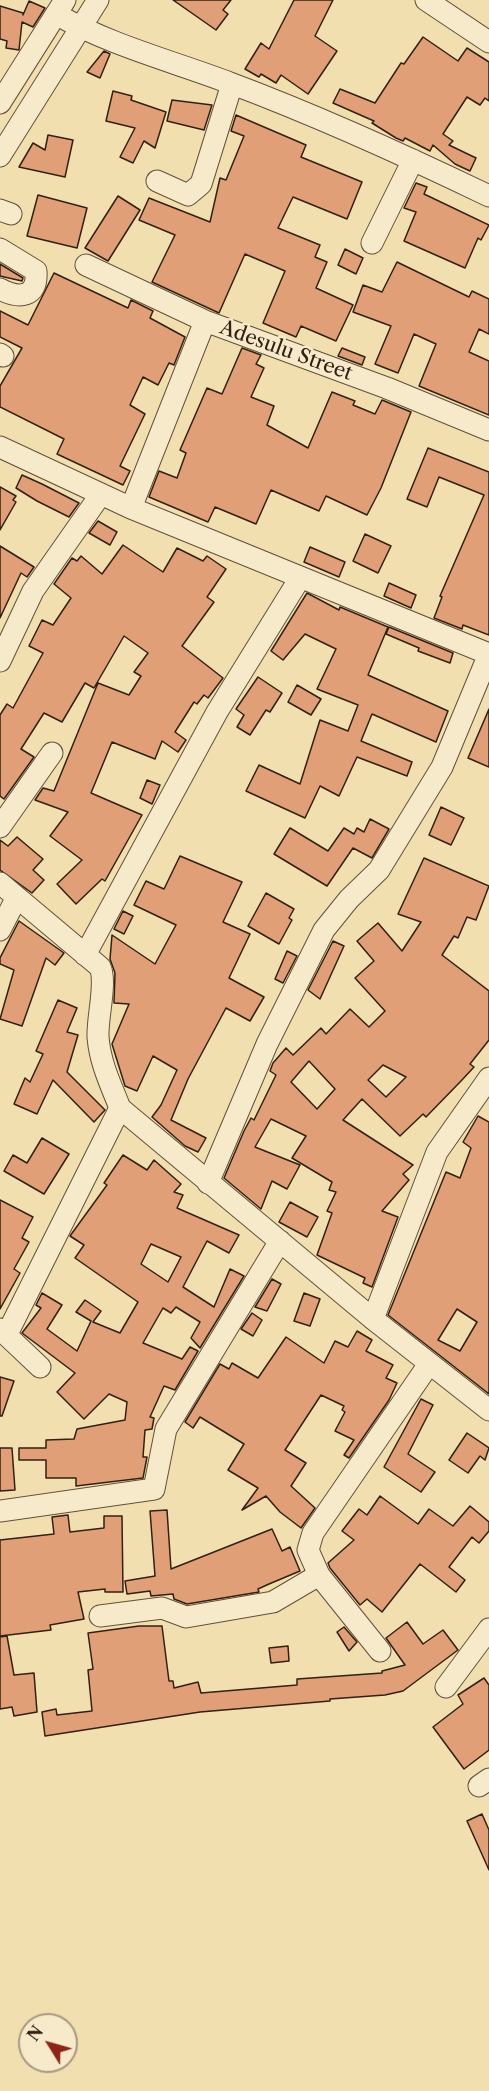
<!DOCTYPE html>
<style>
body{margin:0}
#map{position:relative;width:489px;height:2091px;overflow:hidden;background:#f2dfaf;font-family:"Libre Caslon Text",serif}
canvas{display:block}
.north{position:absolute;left:18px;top:2013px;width:60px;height:60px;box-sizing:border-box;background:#f7eacb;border:2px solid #a89981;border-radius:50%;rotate:307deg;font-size:16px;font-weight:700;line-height:24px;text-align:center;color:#322013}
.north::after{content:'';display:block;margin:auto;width:21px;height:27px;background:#8f2418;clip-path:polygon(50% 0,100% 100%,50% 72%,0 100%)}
</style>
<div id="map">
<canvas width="489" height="2091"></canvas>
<div class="north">N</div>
</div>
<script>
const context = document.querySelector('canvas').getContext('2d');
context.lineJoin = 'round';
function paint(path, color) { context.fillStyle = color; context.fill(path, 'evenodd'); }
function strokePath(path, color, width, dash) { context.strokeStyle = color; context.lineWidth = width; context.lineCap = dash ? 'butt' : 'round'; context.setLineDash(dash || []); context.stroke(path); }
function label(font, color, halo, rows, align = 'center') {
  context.font = font + ' "Libre Caslon Text",serif'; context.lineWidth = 5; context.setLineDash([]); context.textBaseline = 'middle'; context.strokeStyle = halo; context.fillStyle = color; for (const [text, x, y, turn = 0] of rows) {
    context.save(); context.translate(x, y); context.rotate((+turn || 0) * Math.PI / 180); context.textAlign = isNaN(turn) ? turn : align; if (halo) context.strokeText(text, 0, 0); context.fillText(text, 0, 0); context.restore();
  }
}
const building = new Path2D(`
 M173,0H231L223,10L228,14L216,30Z
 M294,0H333L315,36L337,51L308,94L281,75L276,83L261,74L259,77L245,69L261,43L269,49Z
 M29,1L45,8L33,27L22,22L19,50L6,48L7,41L0,39V6L23,13V15Z
 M423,37L458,61L467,48L489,62V101L485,98L480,105L467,97L443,134L453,141L449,145L476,158L470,171L455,164L433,145L430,151L405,138L403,141L396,138L372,123L374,121L333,103L340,89L375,103L401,63L404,64Z
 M104,51L110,54L100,78L87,72Z
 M113,91L132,96L131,100L166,112L155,148L144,141L133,163L120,157L135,128L106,121Z
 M172,100L212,105L204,130L167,121Z
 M236,115L306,145L301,157L362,182L347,219L293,197L278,228L320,245L315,257L327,262L316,288L353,305L336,341L301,326L296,337L263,323L285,271L245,254L219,313L152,282L175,235L139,220L149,198L210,222L220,178L226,180L244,136L231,131Z
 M48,135L73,140L65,177L19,167L33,143L45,150Z
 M416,183L427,187L424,194L489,225L481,240L478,238L465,268L404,241L416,212L404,208Z
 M38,195L87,208L77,248L27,236Z
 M118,196L140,210L108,261L85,248Z
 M345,249L363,258L356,274L338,265Z
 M397,262L469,297L472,291L489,299V334L479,329L469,352L489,361V415L419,386L436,344L414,334L398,373L375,364L391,326L353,312L363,285L382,292Z
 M0,264L23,278L22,281L0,276Z
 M54,273L128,308L131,300L153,311L150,318L185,337L174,365L169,363L158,385L143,377L130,405L145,414L120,466L130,471L123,485L57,454L64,439L0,407V386L22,348L0,337V311L28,325Z
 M242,348L261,355L256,364L264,368L251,397L274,406L267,425L308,448L332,392L355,401L353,405L375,414L382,400L411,412L381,488L367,515L326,496L319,511L271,490L256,524L215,507L208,522L149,497L159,471L177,478L186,453L180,450L207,388L222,394Z
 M342,348L365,357L362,365L338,356Z
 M428,448L489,472V635L463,625L462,629L434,618L442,597L440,596L484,495L439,477L427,507L407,499Z
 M22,475L42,484L79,503L69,517L37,501L16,488Z
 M0,487L16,496L13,500L16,502L0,530Z
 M98,521L117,532L110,545L89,533Z
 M365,534L391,546L378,573L353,561Z
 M123,545L163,572L177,548L203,561L207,556L226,569L207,597L214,602L182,646L223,678L208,698L204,695L197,704L194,702L175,732L186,740L178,752L162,741L155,759L112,742L91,793L142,815L105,881L102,879L76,904L57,884L82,860L50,836L68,812L35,800L43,788L54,791L98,683L129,695L141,676L134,672L148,653L124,636L94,688L85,683L62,722L44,713L21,749L34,757L4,799L0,796V715L7,704L13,708L43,653L29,646L42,620L53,625L71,598L54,584L72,558L77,561L81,556L102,574Z
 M0,546L34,567L27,577L21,573L0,618Z
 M310,547L345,562L339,577L304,562Z
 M389,583L416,595L411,608L384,596Z
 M307,593L339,610L340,607L388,627L368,675L448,711L436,742L372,714L361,741L412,762L407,776L357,757L339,796L320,786L305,818L246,791L259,765L300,784L320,720L348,731L358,705L317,689L336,649L305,634L283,660L271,651Z
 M389,627L453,653L450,663L418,651L419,648L386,634Z
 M258,677L282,693L270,712L266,710L250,735L237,727L244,715L236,709Z
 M297,685L321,699L311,715L288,702Z
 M489,709V767L468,758Z
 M147,780L160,785L152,804L140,798Z
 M441,807L464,818L451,845L429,835Z
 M370,819L389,829L372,858L353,848L327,886L274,854L290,828L328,851L344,828L354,834L357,828L364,832Z
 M17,837L43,859L33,870L44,880L32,893L0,870V840L8,846Z
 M180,856L242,882L223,922L250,934L229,978L264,997L250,1021L226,1008L188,1079L171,1120L206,1138L198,1152L185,1146L152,1117L161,1105L177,1070L153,1056L137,1091L125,1086L112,1044L129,1004L114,1003L115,973L110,959L112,935L155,964L176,925L134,905L146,881L164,889Z
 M424,858L489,886L476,920L467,917L458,938L454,936L442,955L489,991V1040L470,1064L474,1067L461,1081L426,1117L423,1114L400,1136L362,1099L343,1120L413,1165L403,1174L409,1180L382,1211L398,1217L372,1287L363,1283L365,1278L317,1255L332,1213L327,1211L336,1192L329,1190L332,1182L292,1158L306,1136L271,1119L255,1147L300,1165L287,1189L272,1181L261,1209L224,1178L244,1131L251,1118L254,1120L276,1075L270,1071L273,1063L286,1048L293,1055L321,1028L326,1034L350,1009L369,1027L385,1011L355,978L374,961L357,941L378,923L402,951L421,922L398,914ZM309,1061L335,1089L317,1109L291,1082ZM383,1065L406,1077L386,1097L368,1080Z
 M266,893L294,909L289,918L292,920L279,944L248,926Z
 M123,911L133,916L124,934L114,929Z
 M19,921L64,953L55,965L46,958L22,1026L0,1019L14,970L0,964V958Z
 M333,941L344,946L320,999L308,990Z
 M287,951L297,956L283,983L275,979Z
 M58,1000L77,1008L67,1032L78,1035L67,1072L105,1110L94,1122L53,1080L37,1114L14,1104L25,1078L30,1082L43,1054L36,1051Z
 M478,1116L489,1122V1394L388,1315L446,1172L460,1178L471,1148L463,1142ZM457,1309L477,1322L460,1351L438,1340Z
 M42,1138L69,1154L44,1194L4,1171L13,1155L27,1163Z
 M123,1155L147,1170L154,1160L181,1184L174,1192L183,1195L177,1208L239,1235L229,1253L207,1241L183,1287L214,1307L230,1269L244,1276L200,1348L191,1338L200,1322L176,1307L171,1313L163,1308L143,1343L182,1359L190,1347L198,1351L175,1390L164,1386L150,1417L154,1418L152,1429L145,1430L143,1457H147L143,1478L76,1486V1478H46V1460H19V1448H46V1440L74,1439L77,1429L125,1420L127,1402L109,1394L84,1419L57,1392L75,1373L22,1333L41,1308L36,1305L42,1293L62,1305L47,1329L77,1351L91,1321L76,1312L85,1300L101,1311L93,1322L120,1333L138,1302L75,1258L84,1245L70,1236L107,1185L104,1183ZM151,1244L181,1257L168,1282L141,1264Z
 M0,1200L33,1217L22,1238L29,1242L14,1269L20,1273L0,1309Z
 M290,1202L318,1217L307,1237L279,1222Z
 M272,1279L281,1284L267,1311L255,1307Z
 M304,1293L320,1299L310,1326L294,1321Z
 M252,1313L262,1320L253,1336L241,1329Z
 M357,1331L372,1340L366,1351L393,1365L386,1378L397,1383L389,1400L349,1458L344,1455L354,1440L335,1431L345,1412L342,1410L344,1406L321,1395L285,1450L306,1463L291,1486L315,1508L301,1528L280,1512L266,1496L242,1510L258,1488L228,1470L244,1444L200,1417L193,1428L185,1422L220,1364L229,1369L232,1363L258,1378L286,1337L324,1363L335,1341L348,1347Z
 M0,1377L14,1381L2,1416H0Z
 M421,1399L433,1405L408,1454L435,1472L421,1492L384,1467Z
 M467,1433L489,1448L485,1460L480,1456L468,1473L449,1460Z
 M0,1448H12L15,1490L0,1491Z
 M380,1496L418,1524L429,1509L453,1526L470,1506L489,1522V1531L479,1543L472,1537L449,1567L465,1580L456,1592L420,1564L382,1612L367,1599L360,1605L330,1568L328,1563L354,1540L342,1531L359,1509L367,1515Z
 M167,1510L171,1569L272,1529L282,1551L290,1547L300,1571L269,1584L258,1589L259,1592L187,1604L174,1599L173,1594L151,1596L150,1591L127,1594L125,1581L155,1576L150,1511Z
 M68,1515L70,1532L104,1528V1516H122L123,1592H105V1589L78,1592L84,1619L50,1625L51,1630L0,1636V1540L54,1534L52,1517Z
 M407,1622L423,1644L443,1630L458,1650L403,1691L385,1695L330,1699V1701L200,1712L45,1736L42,1712L56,1709L57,1715L92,1711L88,1670L93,1669L88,1633L139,1626H162L169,1681H173L174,1688L198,1682L201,1693L297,1685V1679L382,1673V1671L405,1665L386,1638Z
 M344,1627L357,1642L349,1651L337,1632Z
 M7,1636L14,1675L34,1673L37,1712L14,1716L12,1707L0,1709V1637Z
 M288,1646L289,1661L271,1663L269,1648Z
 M484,1678L489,1685V1750L464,1769L433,1727L463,1704L458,1695Z
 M482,1814L489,1830V1870L467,1821Z`);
const minor = new Path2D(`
 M426,0L489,42
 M56,14C109,45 172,61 230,83C318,116 404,155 489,196
 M0,103L65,0
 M0,156L98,0
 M157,181L188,195L201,184L232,84
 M0,210L11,214
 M372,243L413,160
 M0,249L36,271C38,298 19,299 0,289
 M86,265L205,321L387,388L489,430
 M0,354L3,356
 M0,447L131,508L489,654
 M131,508L205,321
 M0,661L33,591L101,494
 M0,827L52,753
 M0,883L100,967C107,982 97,1018 98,1037C100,1063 111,1085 120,1108L373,1319L489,1410
 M0,930L17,897
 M85,955L217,712L300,578
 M208,1183L267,1044L324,930L349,899L379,870L442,767L489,654
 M373,1319L437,1152L489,1078
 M0,1329L40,1367
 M7,1334L120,1108
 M0,1511L154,1489L166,1429L280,1241
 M100,1616L162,1608L186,1617L273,1602L319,1575
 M380,1651L319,1575L308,1550L313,1533L429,1364
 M446,1687L489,1629
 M479,1786L489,1779`);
const streetNames = [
 ["Adesulu Street",286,351,20]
];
paint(building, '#e19f77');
strokePath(building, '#322013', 1.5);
strokePath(minor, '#62503a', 23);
strokePath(minor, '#f7eacb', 21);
label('20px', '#322013', '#f7eacb', streetNames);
</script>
